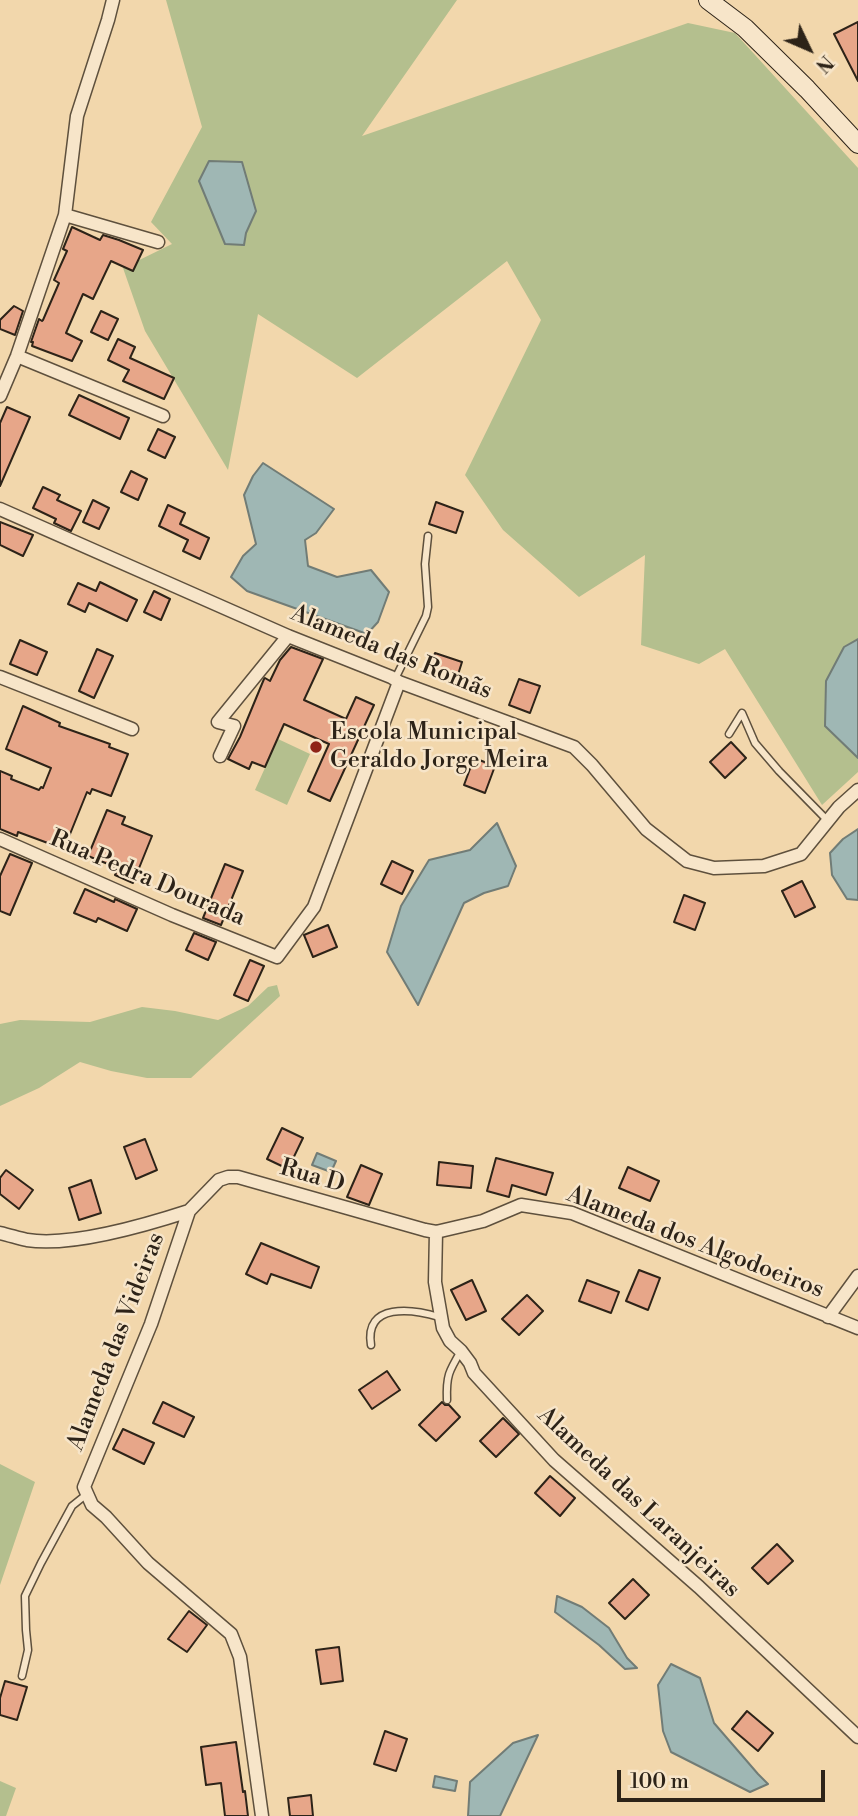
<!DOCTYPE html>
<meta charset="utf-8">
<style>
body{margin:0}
#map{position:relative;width:858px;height:1816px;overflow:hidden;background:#f2d7ac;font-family:"Libre Bodoni",serif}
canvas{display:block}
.north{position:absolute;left:774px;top:14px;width:70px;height:70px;-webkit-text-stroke:5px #f7e5c9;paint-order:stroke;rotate:134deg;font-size:19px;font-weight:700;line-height:28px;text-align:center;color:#2d2318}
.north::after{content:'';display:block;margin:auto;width:24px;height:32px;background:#2d2318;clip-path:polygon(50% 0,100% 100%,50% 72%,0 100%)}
.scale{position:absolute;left:617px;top:1770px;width:208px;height:32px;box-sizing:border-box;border:4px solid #2d2318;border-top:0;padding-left:9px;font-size:21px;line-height:24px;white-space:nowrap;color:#2d2318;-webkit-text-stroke:5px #f7e5c9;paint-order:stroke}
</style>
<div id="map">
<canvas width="858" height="1816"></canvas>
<div class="north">N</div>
<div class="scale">100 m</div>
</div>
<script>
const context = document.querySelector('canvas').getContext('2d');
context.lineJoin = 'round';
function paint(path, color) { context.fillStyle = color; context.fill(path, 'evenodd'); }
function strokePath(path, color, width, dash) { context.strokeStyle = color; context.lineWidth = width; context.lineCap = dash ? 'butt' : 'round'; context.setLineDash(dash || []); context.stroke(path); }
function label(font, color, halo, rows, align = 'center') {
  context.font = font + ' "Libre Bodoni",serif'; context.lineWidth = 5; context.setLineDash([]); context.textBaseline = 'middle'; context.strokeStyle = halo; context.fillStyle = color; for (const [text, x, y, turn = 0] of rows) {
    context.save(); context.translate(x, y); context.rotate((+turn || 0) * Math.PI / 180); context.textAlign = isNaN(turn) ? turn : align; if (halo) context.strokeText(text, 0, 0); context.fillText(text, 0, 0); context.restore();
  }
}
const green = new Path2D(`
 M166,0H457L362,136L688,23L735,33L858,168V772L822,805L725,649L699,664L641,645L645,555L579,597L503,530L465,475L541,320L507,261L357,378L258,314L228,470L145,331L123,268L172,244L151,222L202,127Z
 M278,739L310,754L287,805L255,790Z
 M277,985L280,996L191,1078H147L111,1071L80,1062L39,1088L0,1106V1024L20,1020L90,1022L142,1007L175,1011L218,1020L248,1006L268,987Z
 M0,1464L35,1482L0,1585Z
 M0,1781L16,1788L6,1816H0Z`);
const water = new Path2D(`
 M209,161L242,162L256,211L246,233L244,245L225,244L199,181Z
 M263,463L334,509L316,533L305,540L308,566L337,577L371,570L389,592L378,622L367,634L247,591L231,577L243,556L256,544L244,495L253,476Z
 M858,639V758L825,726L826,681L844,647Z
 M497,823L516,866L508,886L484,893L464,903L418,1005L387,952L401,906L429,860L470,850Z
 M858,829V900L847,899L832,875L830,853L843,839Z
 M317,1153L336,1161L331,1172L312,1165Z
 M557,1596L582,1607L609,1628L627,1658L637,1668L625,1669L599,1645L555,1612Z
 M671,1664L700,1678L714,1723L758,1774L768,1784L750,1792L671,1752L663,1731L658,1685Z
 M538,1735L500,1816H468L470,1782L513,1743Z
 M435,1776L457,1781L455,1791L433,1787Z`);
const building = new Path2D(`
 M858,22V81L834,34Z
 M72,227L100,240L103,235L119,240L143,250L133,271L111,261L93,299L83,294L66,333L82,341L72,361L32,346L33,342H31L39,319L42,321L43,320L59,283L54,280L67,251L63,249Z
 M14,306L23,311L15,335L0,329V320Z
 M101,311L118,319L108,340L91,332Z
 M118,339L135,347L130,358L174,378L164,399L123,381L129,370L108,360Z
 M79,395L129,418L120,439L69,415Z
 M7,407L30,417L0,486V423Z
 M158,429L175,437L165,458L148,450Z
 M131,471L147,479L138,500L121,492Z
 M43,487L60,495L57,500L81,511L71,531L54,523L56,519L33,508Z
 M93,500L109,508L99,529L83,522Z
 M436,502L463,512L456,533L429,524Z
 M168,505L185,513L180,524L209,538L200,559L183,551L188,540L159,526Z
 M0,522L33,535L23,556L0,545Z
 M100,582L137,600L127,621L89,603L85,612L68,604L78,583L96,591Z
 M154,591L170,599L161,620L144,612Z
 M20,640L47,652L37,675L10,664Z
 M291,647L323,659L304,700L346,719L356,697L374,705L330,801L308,791L329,744L284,724L265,767L252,762L249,769L228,759L240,737L264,679L265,678L270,681L280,660Z
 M97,649L113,656L94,698L79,691Z
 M435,653L462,662L455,684L427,674Z
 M519,679L540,686L530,713L509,705Z
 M23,706L60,723L59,726L110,744L109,747L128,754L111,796L92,789L90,794L87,792L64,849L18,832L17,836L0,829V771L12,776L11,779L39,790L41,787L43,788L51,768L6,749Z
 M731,742L746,758L725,778L710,762Z
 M474,758L495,766L485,793L464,785Z
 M107,810L125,817L122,824L152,836L133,883L115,875L118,868L88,856Z
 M10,854L32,863L10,915L0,911V876Z
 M392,861L413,871L402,894L381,884Z
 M225,864L243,871L221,925L203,918Z
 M802,881L815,907L795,917L782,891Z
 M85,889L114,902L115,899L137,909L127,931L98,918L96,922L74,913Z
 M684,895L705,903L695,930L674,922Z
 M328,925L337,947L313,957L304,935Z
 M194,933L216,942L208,960L186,950Z
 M250,960L264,966L248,1001L234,995Z
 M282,1128L303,1138L288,1169L267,1159Z
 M145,1139L157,1170L136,1179L124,1147Z
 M496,1158L553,1173L546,1195L512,1185L509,1197L487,1191Z
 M439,1162L473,1166L471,1188L437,1185Z
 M361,1165L382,1174L369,1205L347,1197Z
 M628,1167L659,1181L650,1201L619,1188Z
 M6,1170L33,1190L19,1209L0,1194V1178Z
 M91,1180L101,1213L79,1220L69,1188Z
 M261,1243L319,1267L311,1288L271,1274L267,1284L246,1274Z
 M639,1270L660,1278L648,1310L626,1301Z
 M472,1280L486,1311L466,1320L451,1290Z
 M587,1280L619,1292L611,1313L579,1301Z
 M527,1295L543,1311L519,1335L502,1319Z
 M387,1371L400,1390L372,1409L359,1390Z
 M163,1402L194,1417L184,1437L153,1423Z
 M442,1402L445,1405H449L460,1417L436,1441L419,1425Z
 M503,1418L519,1434L496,1457L480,1441Z
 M123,1429L154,1443L144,1464L113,1449Z
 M550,1476L575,1498L560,1516L535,1493Z
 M777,1544L793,1561L768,1584L752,1568Z
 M633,1579L649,1595L625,1619L609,1603Z
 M189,1611L207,1625L187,1652L168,1639Z
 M339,1647L343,1681L321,1684L316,1650Z
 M5,1681L27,1687L17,1720L0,1715V1698Z
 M747,1711L773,1733L758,1751L732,1729Z
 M385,1731L407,1739L396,1771L374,1764Z
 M236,1742L243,1792L245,1791L248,1816H225L221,1783L206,1785L201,1747Z
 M311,1795L313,1816H290L288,1798Z`);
const service = new Path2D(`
 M395,679L426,616L428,607L425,564L428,536
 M729,734L742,713L755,743L779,771L828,821
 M371,1345C364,1302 413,1309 439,1317
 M447,1400C446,1376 449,1371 461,1351
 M22,1676L28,1650L26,1630L25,1596L41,1563L72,1506L87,1494`);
const minor = new Path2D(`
 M65,215L158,242
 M17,356L163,416
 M0,396L17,356L65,215L77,116L108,20L113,0
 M0,509L288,636L391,677L399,682L574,747L592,765L646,829L687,861L714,868L764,866L801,854L839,807L858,790
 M0,677L132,729
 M220,756L234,726L218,722L288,636
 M0,839L172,915L277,957L314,907L399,682
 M436,1232L435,1282L443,1328L450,1341L461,1351L470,1363L474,1373L554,1460L699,1587L858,1737
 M0,1233C9,1235 18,1238 27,1240C71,1247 146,1225 189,1211
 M828,1317L858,1276
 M262,1816L240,1657L231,1634L148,1563L106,1517L92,1505L84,1487L151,1324L189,1211L219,1180L228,1177H238L425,1230L436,1232L483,1221L521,1205L572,1213L858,1328`);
const secondary = new Path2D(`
 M708,0L745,28L807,89L858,144`);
const markers = [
 [316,747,7,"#8f2418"]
];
const streetNames = [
 ["Alameda das Romãs",391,653,22],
 ["Rua Pedra Dourada",147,879,23],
 ["Rua D",312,1177,16],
 ["Alameda dos Algodoeiros",695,1243,21],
 ["Alameda das Videiras",117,1342,-69],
 ["Alameda das Laranjeiras",638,1503,43]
];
const poiNames = [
 ["Escola Municipal",330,733],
 ["Geraldo Jorge Meira",330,761]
];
paint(green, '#b4bf8e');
paint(water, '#9fb7b4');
strokePath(water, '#717c76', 2);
paint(building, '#e7a689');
strokePath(building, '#2d2318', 2);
strokePath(service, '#5e503d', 9);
strokePath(minor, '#5e503d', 15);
strokePath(secondary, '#2d2318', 20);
strokePath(service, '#f7e5c9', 6);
strokePath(minor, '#f7e5c9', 12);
strokePath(secondary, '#f7e5c9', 18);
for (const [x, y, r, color] of markers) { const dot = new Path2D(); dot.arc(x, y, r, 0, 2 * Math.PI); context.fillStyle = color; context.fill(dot); strokePath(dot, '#f7e5c9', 2.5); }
label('24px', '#2d2318', '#f7e5c9', streetNames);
label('24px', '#2d2318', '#f7e5c9', poiNames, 'left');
</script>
